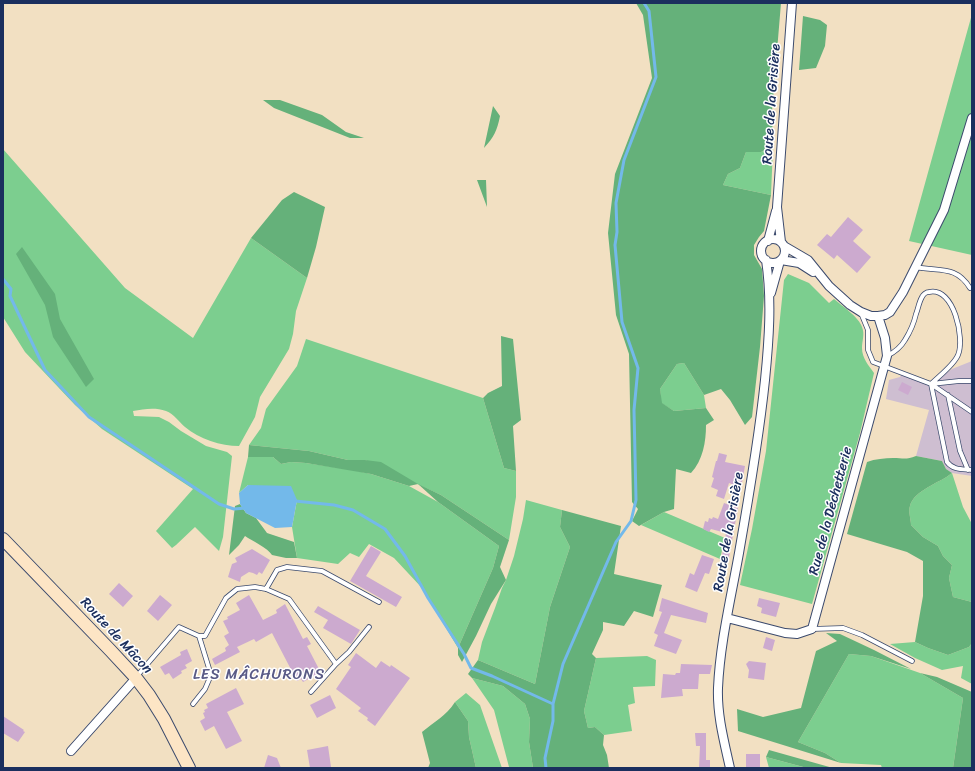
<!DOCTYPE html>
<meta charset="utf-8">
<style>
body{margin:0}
#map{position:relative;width:975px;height:771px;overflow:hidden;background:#f2e0c2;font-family:Sriracha,sans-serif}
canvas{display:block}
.frame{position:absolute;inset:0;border:4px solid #1b2f5e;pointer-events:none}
</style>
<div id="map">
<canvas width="975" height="771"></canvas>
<div class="frame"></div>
</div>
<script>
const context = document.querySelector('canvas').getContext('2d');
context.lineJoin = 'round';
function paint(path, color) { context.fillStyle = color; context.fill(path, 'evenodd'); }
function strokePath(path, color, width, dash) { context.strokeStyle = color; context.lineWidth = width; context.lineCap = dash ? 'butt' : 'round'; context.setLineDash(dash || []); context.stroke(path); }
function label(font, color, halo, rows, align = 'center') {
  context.font = font + ' Sriracha,sans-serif'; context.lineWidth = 3; context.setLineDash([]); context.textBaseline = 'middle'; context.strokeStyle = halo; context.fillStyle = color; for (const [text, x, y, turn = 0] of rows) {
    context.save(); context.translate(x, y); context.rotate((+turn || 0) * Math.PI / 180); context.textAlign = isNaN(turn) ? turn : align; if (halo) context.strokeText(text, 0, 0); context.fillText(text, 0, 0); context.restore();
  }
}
const industrial = new Path2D(`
 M972,361V476L952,473L946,469L942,461L916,456L929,410L886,399L889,380L900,377L902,373L931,384L952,369Z`);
const green = new Path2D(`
 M972,14V255L909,241Z
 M773,147L771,195L723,185L728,174L740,168L746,152H761Z
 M3,149L125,288L193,338L251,238L307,278L296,311L293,334L289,349L260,397L255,417L239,446C221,446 199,439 185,427C179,422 174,414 166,411C155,407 144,409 133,411L134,416L159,417L169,422L181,431L206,446L227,452L232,456L223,537L219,551L195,527L176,545L172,548L156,531L193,489L102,429L75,405L25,352L3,317Z
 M788,274L809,283L829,303L834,299C842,306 859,317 862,327C865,334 862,341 862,348C862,358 869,366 874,373L860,433L812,604L740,585L752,529L766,451L784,280Z
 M306,339L483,398L504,468L516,471V497L509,540L441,495L365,460H348L309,451L249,445L261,428L266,409L297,366Z
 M684,363L704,395L706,408L674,411L661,403L660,389L677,364Z
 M248,457H273L281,464L291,462L306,463L353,470L371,474L409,486L438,502L499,546L493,568L458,648L422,588L394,558L369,544L359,557L350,553L338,564L297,558L292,527L297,500L248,485L239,493Z
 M952,473L963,507L972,524V602L953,597L949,578L952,565L943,556L938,546L923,537L911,525C911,520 908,511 910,506C914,490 940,483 952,473Z
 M526,500L562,510L560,527L570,547L550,607L535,684L478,660L482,642L495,608L502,588L506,580L514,556L523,519Z
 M664,512L725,538L720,559L641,525Z
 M915,642L928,648L948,655L969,647L972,643V684L961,678L963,666L942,670L915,658L890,644Z
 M849,654L871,656L920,673L963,698L953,768H882L881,765L841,763L825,753L798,742Z
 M647,656L656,660L655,686L633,687L635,703L628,705L632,731L604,735L595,727L588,728L584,711L596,658Z
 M472,678L503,686L525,704L530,719L529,742L533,768H511L509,767L494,710Z
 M466,693L480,705L502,768H476L469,737L468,721L455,702Z
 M766,757L807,768H769Z`);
const forest = new Path2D(`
 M636,3H781L772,111L773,147L761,152H746L740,168L728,174L723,185L771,195L764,231L759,237L754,245V255L762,269L764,296L760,347L752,417L745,425L730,400L721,389L704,395L684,363L677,364L660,389L662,403L674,411L706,408L714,420L706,425C706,442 703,460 691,473L676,469L674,509L664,512L639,526L632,521L638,509L632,502L629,354L616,315L608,233L615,174L652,78L643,15Z
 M803,16L820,20L827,25L825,46L816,68L799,70Z
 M263,100H280L322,115L346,132L364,138H350L274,108Z
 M493,106L500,116C497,131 494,137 484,148Z
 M477,180H486L487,207Z
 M294,192L325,207L316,247L307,278L251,238L282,200Z
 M22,247L55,294L60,319L94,379L86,387L53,337L45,305L16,254Z
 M501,336L513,339L521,420L513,426L516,471L504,468L483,398L488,393L502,386Z
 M249,445L309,451L348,460H365L381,462L418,484L441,495L509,540L500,567L506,580L491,604L476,636L462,662L458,655V648L493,568L499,546L438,502L418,484L409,486L371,474L306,463L291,462L281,464L273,457H248Z
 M916,456L942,461L946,469L952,473C940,483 914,490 910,506C908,511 911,520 911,525L923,537L938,546L943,556L952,565L949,578L953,597L972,602V643L969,647L948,655L928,648L915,642L923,596V561L907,552L847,534L867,462C875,459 885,458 893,458C903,458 906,460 916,456Z
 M240,504L246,513L256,518L267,533L294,542L297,558H286L272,555C268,548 252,541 245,536L239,545L229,555L235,506Z
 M562,510L621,526L614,574L662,585L653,617L634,611L624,626L603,622V630L592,654L596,658L584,711L588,728L595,727L604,735L603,745L607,755L609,768H533L529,742L530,719L525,704L503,686L472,678L468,674L478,660L535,684L550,607L570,547L560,527Z
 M826,633L840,634L874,650L911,669L871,656L849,654L798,742L825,753L841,763L738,731L737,709L763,717L801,708L816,651L837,641Z
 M920,673L937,677L972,692V768H953L963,698Z
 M455,702L468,721L469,737L476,768H428L430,763L422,732C434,722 446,716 455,702Z
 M769,750L833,768H807L766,757Z`);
const water = new Path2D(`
 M248,485L291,486L297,500L292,527L275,528L246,513L240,504L239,493Z`);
const stream = new Path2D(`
 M3,279L11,289L10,296L45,370L89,417L219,504L234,509L246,508
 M295,501L334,505L353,510L385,529L405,556L428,598L464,654L471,668L492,676L553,704
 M546,768L545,758L553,721V704L563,664L616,542L631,521L636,500L634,410L638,368L622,322L615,245L617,232L616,203L624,160L656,77L649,11L644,3`);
const building = new Path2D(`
 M848,217L863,230L853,241L871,257L857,273L837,255L834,259L817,245L827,234L831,237Z
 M902,382L912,387L908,395L898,390Z
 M719,453L727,455L725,462L745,466L741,488L729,483L724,499L716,496L718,490L711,487L714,478L712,477L716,461H717Z
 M724,503L738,508L729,557L722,556L726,533L711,529L709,532L703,529L705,521L708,522L709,518L712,519L713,517L718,519Z
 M371,546L381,552L366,576L402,597L396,607L350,581Z
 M252,549L270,560L262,574L259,572L257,575L253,573L249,572L241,577L240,582L228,577L232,564L237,562L235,558Z
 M702,555L714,559L709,574L705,573L697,592L685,587L690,573L694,575Z
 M119,583L133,596L123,607L109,594Z
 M160,595L172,605L158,621L147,611Z
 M249,595L263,620L277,613L276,610L285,604L303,639L307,637L311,644L307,646L319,669H318L321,676L319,677L316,675L303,682L301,679L297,681L272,633L256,642L254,639L237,647L240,652L215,665L212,659L226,651L225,648L229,645L224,636L229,633L223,621L228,619L227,617L240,610L236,603Z
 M662,598L708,613L706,623L671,615L664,633L682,640L676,654L654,646L658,635L654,633L662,612L659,611Z
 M759,598L780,603L776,617L761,613L762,608L757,606Z
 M318,606L360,630L351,644L323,628L328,620L314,612Z
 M766,637L775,640L772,651L763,648Z
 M187,649L192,661L185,665L187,668L181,671L182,673L173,679L169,673L165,675L160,667L181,655L180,652Z
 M356,653L376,668L381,661L390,667L391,665L410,678L375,726L367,720L368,718L358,711L361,708L336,689L351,667L348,665Z
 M749,661L766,663L764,680L748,678L749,670L746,664Z
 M681,664L712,665L710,674H699L698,689H682L683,696L661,698L663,674L675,675L676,673H680Z
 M236,688L244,704L227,712L242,741L226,749L214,726L205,731L200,721L205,718L203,713L205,712L204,710L208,708L206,704Z
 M330,695L336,708L317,718L310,705Z
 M3,716L24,730L23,731L25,732L18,742L3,733Z
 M695,733H706V760H710V768H699L700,746H696Z
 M328,746L331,767L310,768L307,750Z
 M746,754H760V768H746Z
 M268,755L277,758L281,768H264Z`);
const lane = new Path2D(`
 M916,267C939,272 956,265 970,288
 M861,313L868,330V350L873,362L931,384L972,412
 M887,356C895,352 901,347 905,340C910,332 914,323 916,314C918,309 919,302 922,297C923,295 926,292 929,292C954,286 965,339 958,355C954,365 939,376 931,384
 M972,381H959L931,384L947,462C953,470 962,469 972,470
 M948,395L960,451L968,470
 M266,589L277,570L287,567L322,571L379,602
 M812,629L843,628L862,635L912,661
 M336,664L349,652L369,627
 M137,676L179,627L199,636H205L226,598L237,589L255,587L266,589L289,599L336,664L311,692
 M193,704L205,689L211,675L199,636`);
const street = new Path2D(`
 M761 251a12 12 0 1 1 24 0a12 12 0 1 1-24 0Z
 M768,241L776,211
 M781,242L777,207L792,3
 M784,246L808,260L829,286L850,305L861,312L871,316H878L885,315L890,312L903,292L944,210L972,118
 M781,260L799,263L813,272
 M771,293L780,261
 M727,618L785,633L797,634L812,629L887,356L885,338L878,316
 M71,751L136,678
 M730,768C724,741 717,715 718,688C720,643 731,598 739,553C749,496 759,438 765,380C769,340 772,300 766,260`);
const secondary = new Path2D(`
 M3,539L110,650L136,678L149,695L164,719L189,768`);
const streetNames = [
 ["Route de la Grisière",772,104,-86],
 ["Rue de la Déchetterie",831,511,-75],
 ["Route de la Grisière",729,532,-80],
 ["Route de Mâcon",116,636,47]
];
const neighbourhoodNames = [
 ["LES MÂCHURONS",259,675]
];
paint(industrial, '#cebed1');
paint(green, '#7cce8f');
paint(forest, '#65b17a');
paint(water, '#73b9ea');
strokePath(stream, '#73b9ea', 3);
paint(building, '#ccaacf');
strokePath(lane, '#3b4a6d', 5.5);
strokePath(street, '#3b4a6d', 10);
strokePath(secondary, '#3b4a6d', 14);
strokePath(lane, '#fff', 4);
strokePath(street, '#fff', 8);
strokePath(secondary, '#fde5c5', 12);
label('14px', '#1b2f5e', '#fff', streetNames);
context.letterSpacing = '1px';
label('15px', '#595a86', '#fff', neighbourhoodNames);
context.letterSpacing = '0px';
</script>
